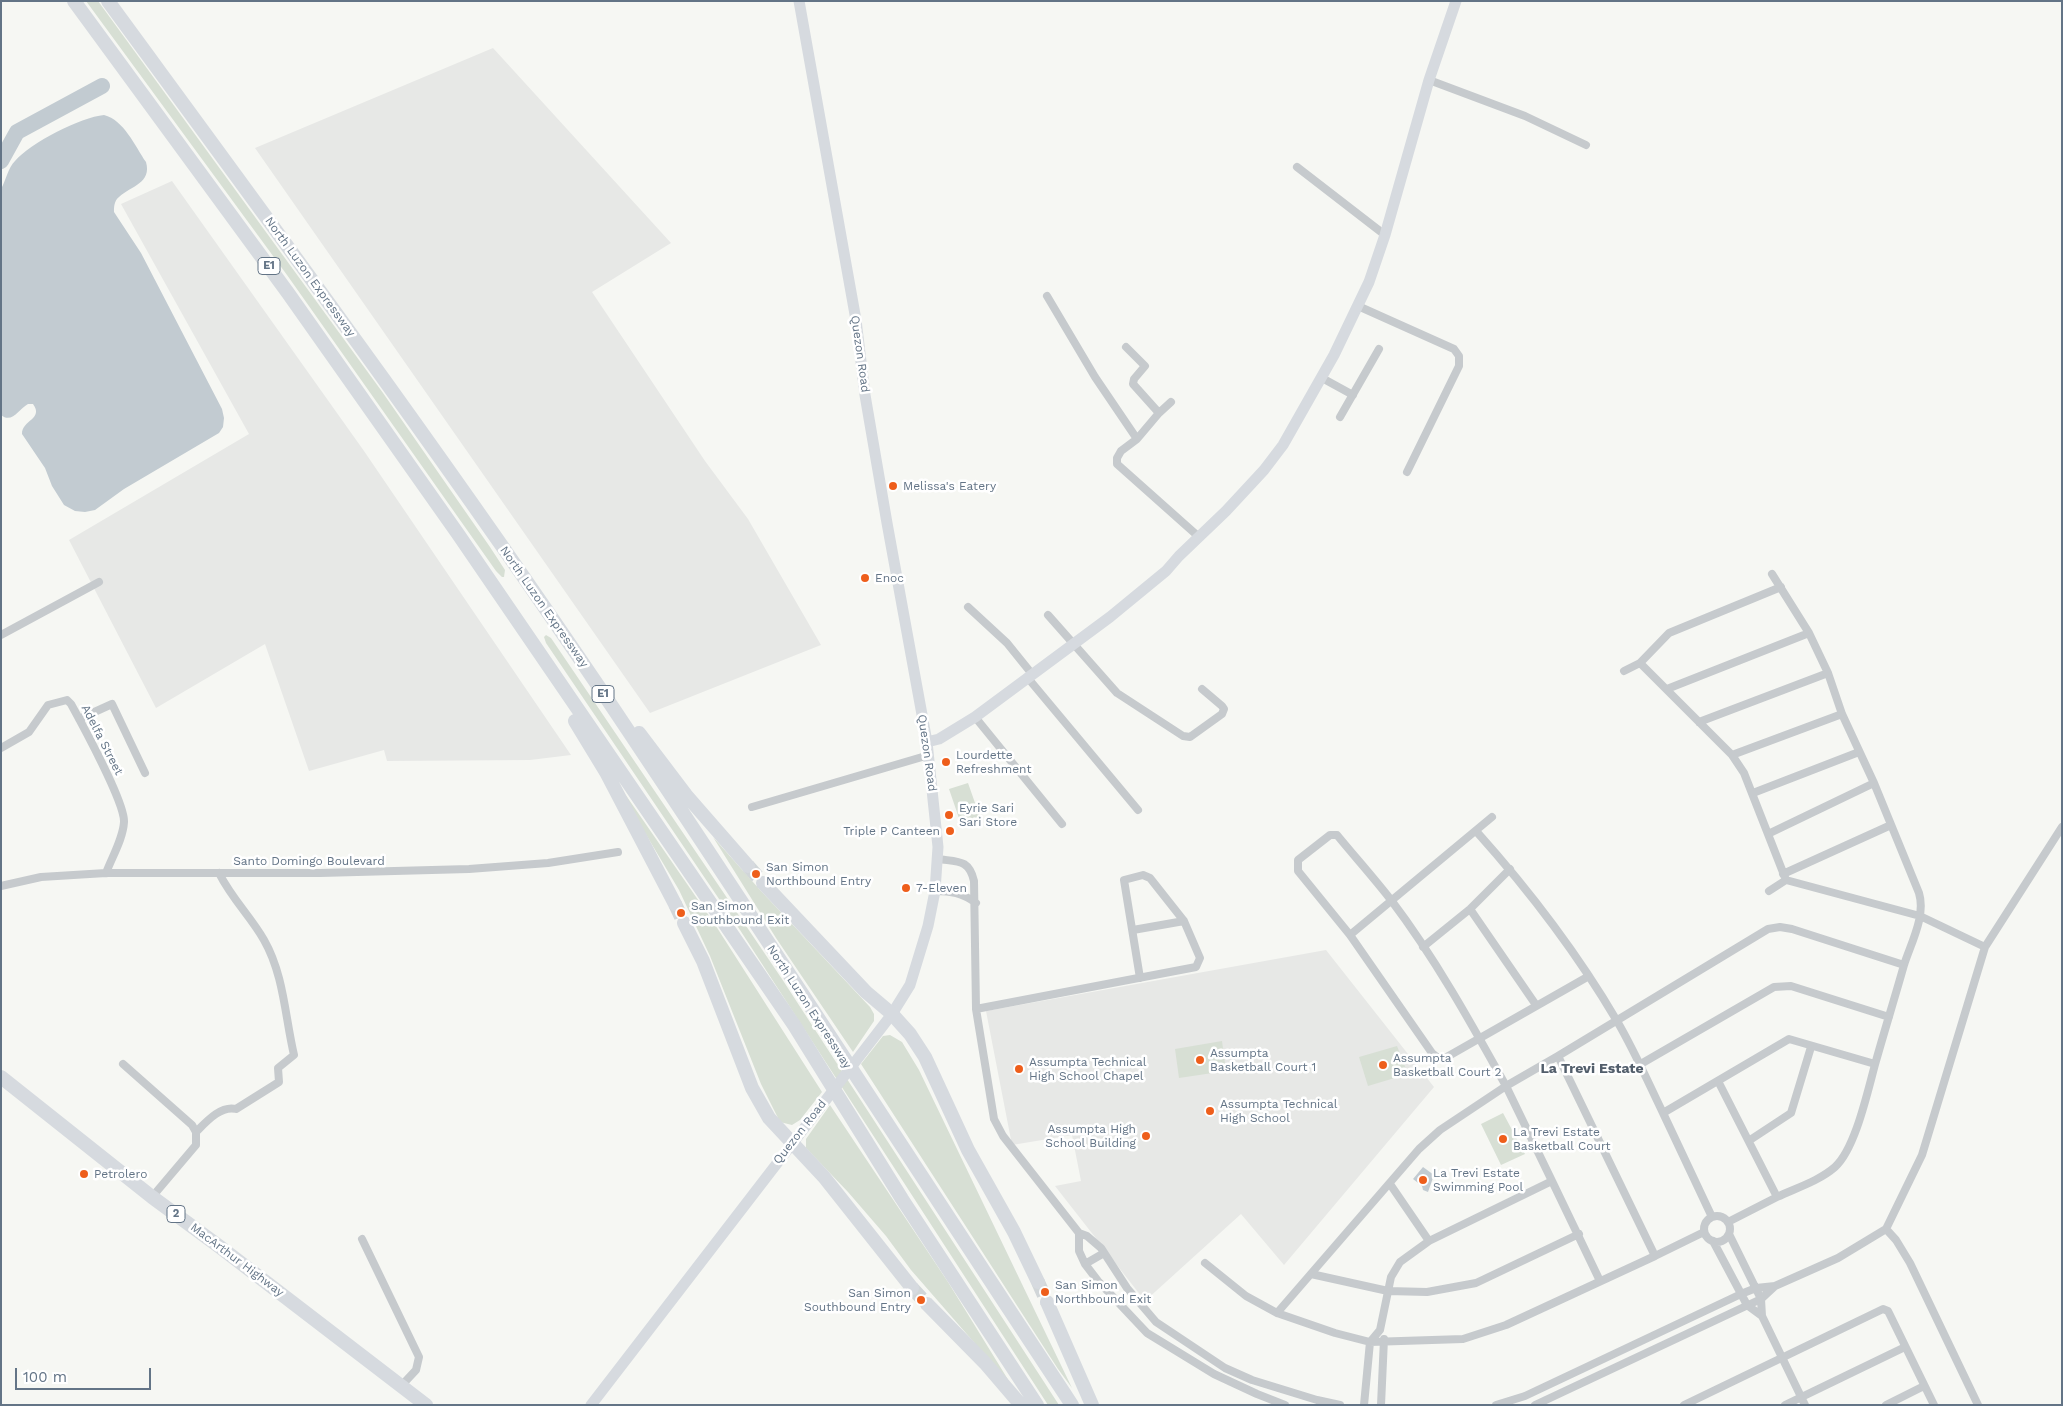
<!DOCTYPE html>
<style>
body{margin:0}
#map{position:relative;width:2063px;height:1406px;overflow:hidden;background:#f6f7f3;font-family:"Work Sans",sans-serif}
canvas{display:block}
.frame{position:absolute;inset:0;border:2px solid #637486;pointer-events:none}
.scale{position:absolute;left:15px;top:1368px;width:136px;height:22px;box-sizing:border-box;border:2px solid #637486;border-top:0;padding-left:6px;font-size:15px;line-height:18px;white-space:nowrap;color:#637486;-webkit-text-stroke:4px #fff;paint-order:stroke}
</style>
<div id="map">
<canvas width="2063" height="1406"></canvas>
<div class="frame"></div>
<div class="scale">100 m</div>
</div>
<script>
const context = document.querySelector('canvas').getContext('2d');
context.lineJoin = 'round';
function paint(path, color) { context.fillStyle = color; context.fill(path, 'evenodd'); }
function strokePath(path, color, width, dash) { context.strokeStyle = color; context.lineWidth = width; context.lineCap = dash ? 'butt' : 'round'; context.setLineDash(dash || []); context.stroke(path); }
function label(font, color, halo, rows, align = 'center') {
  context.font = font + ' "Work Sans",sans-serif'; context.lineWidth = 5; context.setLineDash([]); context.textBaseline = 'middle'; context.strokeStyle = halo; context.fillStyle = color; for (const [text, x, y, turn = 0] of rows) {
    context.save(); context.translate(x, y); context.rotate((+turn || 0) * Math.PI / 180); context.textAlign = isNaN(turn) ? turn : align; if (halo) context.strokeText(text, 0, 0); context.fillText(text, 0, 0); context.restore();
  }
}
const built = new Path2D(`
 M493,48L671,243L592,292L705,461L748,519L821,645L650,713L255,148Z
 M172,181L364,451L571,755L530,760L387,761L384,750L309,771L265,644L156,708L69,540L249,434L121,204Z
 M1326,950L1434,1087L1284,1265L1241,1214L1145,1301L1055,1186L1081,1181L1072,1135L1012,1145L986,1011Z`);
const green = new Path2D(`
 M86,1H98L383,393L490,547L505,570L504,577H502L496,571L287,275Z
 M546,635L551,638L782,979L1059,1405H1048L740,930L546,643L544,637Z
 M968,783L980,817L961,824L949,789Z
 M625,794L714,923L822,1092L800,1120L792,1125L780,1122L761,1084L710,956L679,890L629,806Z
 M713,837L761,891L870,1007L874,1014V1021L853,1052L776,938Z
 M890,1035L902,1042L919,1070L1072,1388L1058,1369L861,1064L883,1036Z
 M1222,1041L1226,1071L1179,1078L1175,1049Z
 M1397,1046L1408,1074L1368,1086L1359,1057Z
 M830,1105L948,1282L1012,1386L911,1270L886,1236L848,1192L806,1148V1139Z
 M1503,1113L1525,1154L1501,1165L1481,1124Z`);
const water = new Path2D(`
 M104,115C124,120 135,146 146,162C152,183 131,186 119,197C114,201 114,207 114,212L141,253L222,409L224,418L223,427L219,433L124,489L95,510L85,512L75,511L64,505L52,486L45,468L22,434C22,420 44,419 33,404H28C19,409 12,424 1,415V189C6,180 8,168 15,161C30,143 81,117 104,115Z
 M1423,1167L1434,1175L1428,1192L1423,1190L1422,1186L1413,1179Z`);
const river = new Path2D(`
 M1,161L17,132L102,86`);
const highwayTunnel = new Path2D(`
 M748,866L763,883
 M675,904L684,923
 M1038,1282L1047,1302
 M912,1288L927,1304`);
const street = new Path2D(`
 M1429,80L1525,116L1586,145
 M1297,167L1385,235
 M1047,296L1095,377L1137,439
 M1358,306L1454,349L1459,356V366L1407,472
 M1126,347L1145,366L1134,379L1133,384L1159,413L1137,439L1121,451L1117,458V464L1199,537
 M1322,378L1353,395
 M1159,413L1171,402
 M1340,417L1379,349
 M1772,574L1809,633L1828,673L1842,714L1874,783L1919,893C1926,916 1911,943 1904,965
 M968,607L1007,643L1032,674
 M1048,615L1117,693L1183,736L1190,737L1222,714L1224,709L1222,706L1202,689
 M1,635L99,582
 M1640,663L1732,755L1744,773L1786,880L1920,916L1985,947
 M1624,671L1640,663L1669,633L1781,587
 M1027,677L1138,810
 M1667,689L1809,633
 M975,717L1062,824
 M79,719L112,704L145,773
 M1699,722L1828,673
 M1,748L29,732L48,705L67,700L71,704C82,724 125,803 124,822C123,839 112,857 106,873
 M1732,755L1842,714
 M1753,793L1859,752
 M752,807L929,755
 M1476,831C1528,889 1577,953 1617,1021C1634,1050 1648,1082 1663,1113L1789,1039L1875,1064
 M1768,834L1874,783
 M938,859C958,862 969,859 974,881L976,1009L994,1119L1003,1136L1079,1233L1087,1236L1101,1248L1127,1288L1156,1322L1225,1368L1252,1380L1317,1400L1340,1405
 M1783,874L1891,825
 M1,886L41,877L106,873H320L469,869L548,863L618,852
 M935,891C951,891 962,893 976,903
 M1769,891L1786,880
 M1470,909L1536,1005
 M1133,930L1184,921
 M1350,935L1492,817
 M1423,947L1470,909L1510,869
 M976,1009L1196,967L1200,958L1184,921L1150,878L1143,875L1124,880L1140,978
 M1558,1056L1768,929L1780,927L1792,929L1904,965C1895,997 1885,1029 1876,1061C1868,1089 1856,1148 1835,1167C1819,1181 1796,1188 1777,1197L1718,1081
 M123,1064L192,1125L196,1132V1145L152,1197
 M1639,1065L1774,987L1791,986L1889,1017
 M1663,1113L1712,1217
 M196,1132C206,1122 221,1105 236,1109L279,1082L278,1068L294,1055C285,1017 284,975 264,940C251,917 232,899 219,873
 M1750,1140L1791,1113L1811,1047
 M1552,1181L1600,1281
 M1390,1184L1429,1241
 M1704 1229a13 13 0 1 1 26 0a13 13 0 1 1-26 0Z
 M1728,1222L1777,1197
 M1886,1229L1896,1240L1910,1263L1978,1405
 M1079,1233V1251L1085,1264L1098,1281L1147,1333L1214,1374L1257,1394L1285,1405
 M1729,1234L1761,1299L1762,1316L1805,1405
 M362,1239L419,1357L416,1370L402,1385
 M1713,1241L1747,1305L1762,1316
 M1205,1263L1246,1296L1277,1313L1335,1333L1370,1342L1463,1339L1506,1325L1655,1256
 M1085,1264L1104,1253
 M1311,1274L1388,1291L1427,1292L1476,1283L1579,1234
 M1277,1313L1419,1149L1440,1130L1506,1086C1471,1023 1435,958 1391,900C1374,878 1355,857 1337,835H1330L1298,860V871L1350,935L1432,1053L1437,1057L1445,1058L1589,976
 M1364,1405L1370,1342L1380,1330L1391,1277L1400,1262L1429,1241L1552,1181L1506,1086L1558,1056L1655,1256L1704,1232
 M1381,1405L1384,1339
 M1496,1405L1525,1396L1741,1294L1756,1288L1775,1286L1838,1258L1886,1229L1922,1155L1985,947L2062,827
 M1535,1405L1761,1299L1775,1286
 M1684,1405L1883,1309L1888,1311L1890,1315L1934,1405
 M1785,1405L1905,1347
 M1886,1405L1924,1386`);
const secondary = new Path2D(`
 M927,742L939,739L975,717L1110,617L1166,571L1179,556L1226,511L1264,470L1283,445L1334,355L1369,282L1385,235L1429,80L1456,1
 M591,1405L892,1014L910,985L928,926L935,891L938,847L927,742L887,523L865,395L856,320L799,1`);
const highway = new Path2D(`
 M74,1L288,293L458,534L794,1025L902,1199L1037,1405
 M108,1C275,229 443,456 601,690C760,927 915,1167 1072,1405
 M575,721L606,772L675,904
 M639,733L686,795L748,866
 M763,883L866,992L892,1014L910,1034L925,1057L968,1150L1014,1232L1038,1282
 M684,923L703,961L752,1088L769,1118L824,1177L912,1288
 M1,1077L152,1197L220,1247L426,1405
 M1047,1302L1092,1405
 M927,1304L985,1363L1021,1405`);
const markers = [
 [893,486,5,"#ee5e1b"],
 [865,578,5,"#ee5e1b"],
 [946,762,5,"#ee5e1b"],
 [949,815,5,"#ee5e1b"],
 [950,831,5,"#ee5e1b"],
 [756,874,5,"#ee5e1b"],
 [906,888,5,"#ee5e1b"],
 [681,913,5,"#ee5e1b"],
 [1200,1060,5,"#ee5e1b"],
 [1383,1065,5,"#ee5e1b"],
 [1019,1069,5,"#ee5e1b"],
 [1210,1111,5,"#ee5e1b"],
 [1146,1136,5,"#ee5e1b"],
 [1503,1139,5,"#ee5e1b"],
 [84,1174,5,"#ee5e1b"],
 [1423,1180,5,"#ee5e1b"],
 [1045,1292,5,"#ee5e1b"],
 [921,1300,5,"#ee5e1b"]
];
const shields = [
 [269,266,22],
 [603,694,22],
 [176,1214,18]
];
const shieldNames = [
 ["E1",269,266],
 ["E1",603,694],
 ["2",176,1214]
];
const streetNames = [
 ["North Luzon Expressway",310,277,54],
 ["Quezon Road",860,354,82],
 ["North Luzon Expressway",544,607,55],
 ["Adelfa Street",102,740,63],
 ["Quezon Road",927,753,82],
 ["Santo Domingo Boulevard",309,861],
 ["North Luzon Expressway",809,1007,57],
 ["Quezon Road",800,1132,-52],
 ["MacArthur Highway",237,1260,37]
];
const poiNames = [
 ["Melissa's Eatery",903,486],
 ["Enoc",875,578],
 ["Lourdette",956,755],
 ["Refreshment",956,769],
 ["Eyrie Sari",959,808],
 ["Sari Store",959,822],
 ["Triple P Canteen",940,831,"right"],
 ["San Simon",766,867],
 ["Northbound Entry",766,881],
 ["7-Eleven",916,888],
 ["San Simon",691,906],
 ["Southbound Exit",691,920],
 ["Assumpta",1210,1053],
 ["Basketball Court 1",1210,1067],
 ["Assumpta",1393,1058],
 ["Basketball Court 2",1393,1072],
 ["Assumpta Technical",1029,1062],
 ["High School Chapel",1029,1076],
 ["Assumpta Technical",1220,1104],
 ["High School",1220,1118],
 ["Assumpta High",1136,1129,"right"],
 ["School Building",1136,1143,"right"],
 ["La Trevi Estate",1513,1132],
 ["Basketball Court",1513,1146],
 ["La Trevi Estate",1433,1173],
 ["Swimming Pool",1433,1187],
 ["Petrolero",94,1174],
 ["San Simon",1055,1285],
 ["Northbound Exit",1055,1299],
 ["San Simon",911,1293,"right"],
 ["Southbound Entry",911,1307,"right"]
];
const neighbourhoodNames = [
 ["La Trevi Estate",1592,1069]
];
paint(built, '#e7e8e6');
paint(green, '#d7dfd4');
paint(water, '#c2cbd1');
strokePath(river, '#c2cbd1', 16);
strokePath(highwayTunnel, '#d1d6d8', 14, [14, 7]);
strokePath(street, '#c6cacd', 8);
strokePath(secondary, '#d6dadf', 11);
strokePath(highway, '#d6dadf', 14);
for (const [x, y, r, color] of markers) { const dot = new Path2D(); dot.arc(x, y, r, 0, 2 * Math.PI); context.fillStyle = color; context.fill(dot); strokePath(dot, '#fff', 2); }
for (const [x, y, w] of shields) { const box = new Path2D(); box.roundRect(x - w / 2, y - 8.5, w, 17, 4); context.fillStyle = '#fff'; context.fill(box); strokePath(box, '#637486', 1); }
label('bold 11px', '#637486', null, shieldNames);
label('12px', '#637486', '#fff', streetNames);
label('12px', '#637486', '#fff', poiNames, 'left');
label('bold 14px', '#525e6b', '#fff', neighbourhoodNames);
</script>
